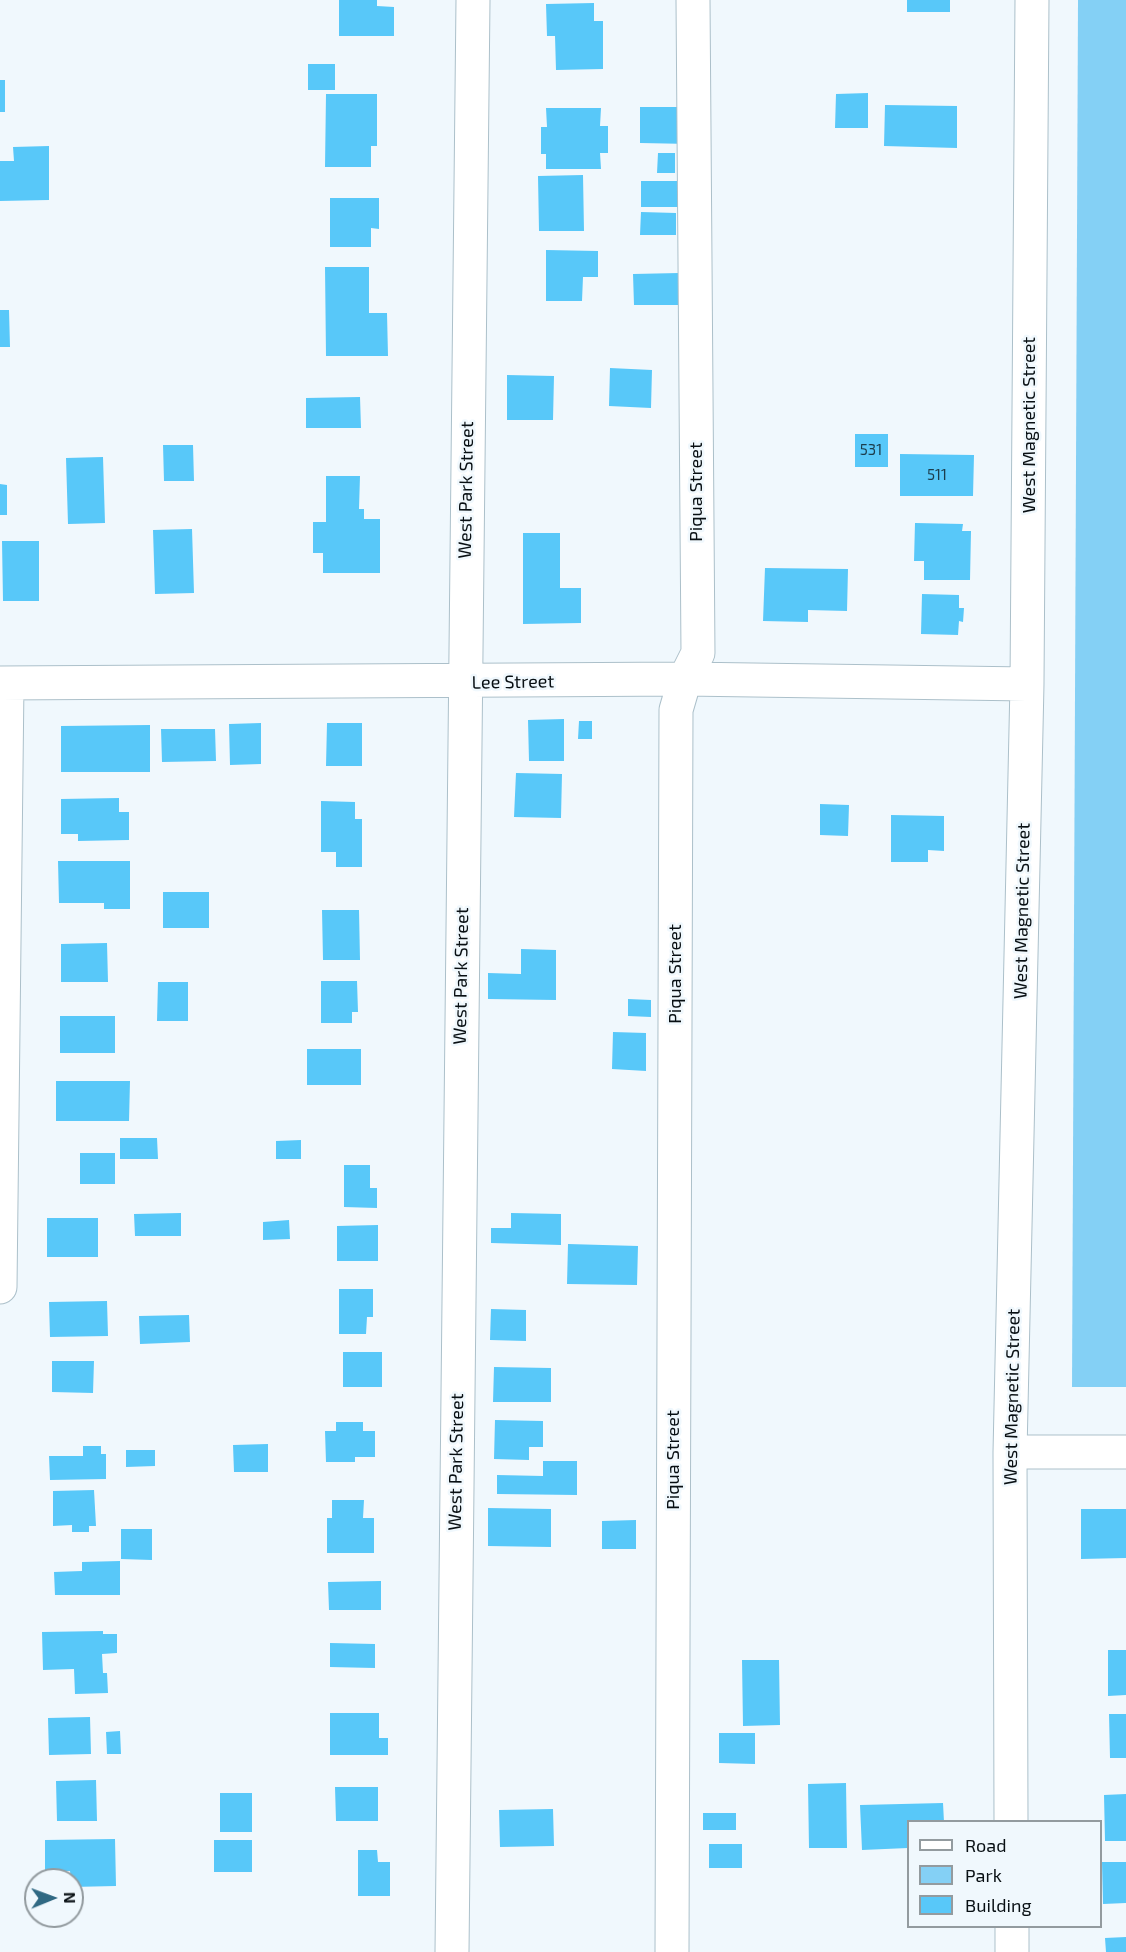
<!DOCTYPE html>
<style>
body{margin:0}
#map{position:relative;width:1126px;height:1952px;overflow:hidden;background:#f0f8fd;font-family:"Exo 2",sans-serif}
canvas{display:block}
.legend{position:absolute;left:907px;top:1820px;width:195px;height:108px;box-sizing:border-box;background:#f0f8fd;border:2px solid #939b9f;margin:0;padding:8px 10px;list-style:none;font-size:18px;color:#080f13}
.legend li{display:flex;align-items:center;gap:12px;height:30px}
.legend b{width:30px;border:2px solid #939b9f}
.north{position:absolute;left:24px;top:1868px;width:60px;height:60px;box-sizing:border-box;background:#f0f8fd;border:2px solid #939b9f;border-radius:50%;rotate:89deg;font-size:16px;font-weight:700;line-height:24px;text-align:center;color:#080f13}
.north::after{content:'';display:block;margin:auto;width:21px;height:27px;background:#306983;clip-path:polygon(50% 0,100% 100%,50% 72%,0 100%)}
</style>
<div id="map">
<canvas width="1126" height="1952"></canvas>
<ul class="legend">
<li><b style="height:8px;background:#fff"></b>Road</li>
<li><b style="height:16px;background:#84d0f5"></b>Park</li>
<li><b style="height:16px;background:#58c8f9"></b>Building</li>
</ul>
<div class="north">N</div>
</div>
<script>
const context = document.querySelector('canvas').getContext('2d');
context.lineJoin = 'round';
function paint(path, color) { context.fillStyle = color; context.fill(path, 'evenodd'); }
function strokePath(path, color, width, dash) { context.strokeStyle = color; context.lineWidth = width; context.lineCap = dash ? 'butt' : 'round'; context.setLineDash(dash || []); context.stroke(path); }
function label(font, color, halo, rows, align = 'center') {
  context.font = font + ' "Exo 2",sans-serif'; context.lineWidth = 5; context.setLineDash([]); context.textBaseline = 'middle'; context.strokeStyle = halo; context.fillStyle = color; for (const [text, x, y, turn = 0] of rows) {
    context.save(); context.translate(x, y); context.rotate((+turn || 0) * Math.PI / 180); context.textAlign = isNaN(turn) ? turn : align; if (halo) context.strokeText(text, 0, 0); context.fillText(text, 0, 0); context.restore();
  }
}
const green = new Path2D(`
 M1078,0H1126V1387H1072Z`);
const building = new Path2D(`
 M339,0H377V6L394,7V36H339Z
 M907,0H950V12H907Z
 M594,3V21H603V69L556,70L555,36H547L546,4Z
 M308,64H335V90H308Z
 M0,80H5V112H0Z
 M868,93V128H835L836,94Z
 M326,94H377V146H371V167H325Z
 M885,105L957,106V148L884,146Z
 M640,107H692L691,144L640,143Z
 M546,108H601L600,126H608V153H600L601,169H546V154H541V127H547Z
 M49,146V200L0,201V161H14L13,147Z
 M658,153H675V173H657Z
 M583,175L584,231H539L538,176Z
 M641,181H685V207H641Z
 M330,198H379V229L371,228V247H330Z
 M641,212L676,213V235H640Z
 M546,250L598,251V277H583L582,301H546Z
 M325,267H369V313H387L388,356H326Z
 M679,273V305H634L633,274Z
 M0,310H9L10,347H0Z
 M610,368L652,370L651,408L609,406Z
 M507,375L554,376L553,420H507Z
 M360,397L361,428H306V398Z
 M855,434H888V467H855Z
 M163,445H193L194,481H164Z
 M900,454L974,455L973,496H900Z
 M103,457L105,523L68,524L66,458Z
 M326,476H360L359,509H364V519H380V573H323V553H313V522H326Z
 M0,484L7,485V515H0Z
 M915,523L963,524L962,531H971L970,580H924V561H914Z
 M192,529L194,593L155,594L153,530Z
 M523,533H560V588H581V623L523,624Z
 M2,541H39V601H3Z
 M765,568L848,569L847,611L808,610V622L763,621Z
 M922,594L959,595V608H964L963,622L959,621L958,635L921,634Z
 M564,719V761H529L528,720Z
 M579,721H592V739H578Z
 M261,723V764L230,765L229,724Z
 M327,723H362V766H326Z
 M150,725V772H61V726Z
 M161,729H215L216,761L162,762Z
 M516,773L562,774L561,818L514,817Z
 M119,798V812H129V840L78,841V834H61V799Z
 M321,801L355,802V819H362V867H336V852H321Z
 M820,804L849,805L848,836L820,835Z
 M891,815L944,816V851L928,850V862H891Z
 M58,861H130V909H104V903H59Z
 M163,892H209V928H163Z
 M322,910H359L360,960H323Z
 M107,943L108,982H61V944Z
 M521,949L556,950V1000L488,999V973L521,974Z
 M321,981H357L358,1012H352V1023H321Z
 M158,982H188V1021H157Z
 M628,999L651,1000V1017L628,1016Z
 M60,1016H115V1053H60Z
 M613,1032L646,1033V1071L612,1069Z
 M307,1049H361V1085H307Z
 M56,1081H130L129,1121H56Z
 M120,1138H157L158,1159H120Z
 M301,1140V1159H276V1141Z
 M80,1153H115V1184H80Z
 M344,1165H370V1188H377V1208L344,1207Z
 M181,1213V1236H135L134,1214Z
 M511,1213L561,1214V1245L491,1243V1228H511Z
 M47,1218H98V1257H47Z
 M289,1220L290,1239L263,1240V1222Z
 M378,1225V1261H337V1226Z
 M568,1244L638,1246L637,1285L567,1284Z
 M339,1289H373V1317H367L366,1334H339Z
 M107,1301L108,1336L50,1337L49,1302Z
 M491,1309L526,1310V1341L490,1340Z
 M189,1315L190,1342L140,1344L139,1316Z
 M343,1352H382V1387H343Z
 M52,1361H94L93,1393L52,1392Z
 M494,1367L551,1368V1402H493Z
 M495,1420L543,1421V1447H529V1460L494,1459Z
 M336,1422H363V1431H375V1457H355V1462H326L325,1431H336Z
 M268,1444V1472H234L233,1445Z
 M83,1446H101V1454H106V1479L50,1480L49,1456H83Z
 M126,1450H155V1466L126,1467Z
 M543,1461H577V1495L497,1494V1475L543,1476Z
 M94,1490L96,1526H89V1532H72V1525L53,1526V1491Z
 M332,1500H364L363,1518H374V1553H327V1518H332Z
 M488,1508L551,1509V1547L488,1546Z
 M1081,1509H1126V1558L1081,1559Z
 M636,1520V1549H602V1521Z
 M121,1529H152V1560L121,1559Z
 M120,1561V1595H55L54,1572L82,1571V1562Z
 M381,1581V1610H329L328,1582Z
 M103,1631V1634H117V1653L102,1654L103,1673H107L108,1693L75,1694L74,1669L43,1670L42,1632Z
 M330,1643L375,1644V1668L330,1667Z
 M1108,1650H1126V1695L1108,1696Z
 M742,1660H779L780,1725L743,1726Z
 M330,1713H379V1738H388V1755H330Z
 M1109,1714H1126V1758H1110Z
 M90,1717L91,1754L49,1755L48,1718Z
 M120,1731L121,1754H107L106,1732Z
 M719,1733H755V1764L719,1763Z
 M96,1780L97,1821H57L56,1781Z
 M846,1783L847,1848H809L808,1784Z
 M335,1787H378V1821H336Z
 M220,1793H252V1832H220Z
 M1126,1794V1841H1105L1104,1795Z
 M943,1803L944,1822H908V1848L862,1850L860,1805Z
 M553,1809L554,1846L500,1847L499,1810Z
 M703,1813H736V1830H703Z
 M115,1839L116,1886L72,1887L70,1871L45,1872V1840Z
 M214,1840H252V1872H214Z
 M709,1844H742V1868H709Z
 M358,1850H377L378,1862H390V1896H358Z
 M1102,1862H1126V1903L1103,1904Z
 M1126,1937V1952H1106L1105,1938Z`);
const minor = new Path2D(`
 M0,683L685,679L1027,684
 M0,1287L7,683
 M1010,1452H1126
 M1011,1822L1010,1452L1027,684L1032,0
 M1012,1926V1952
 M452,1952L473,0
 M672,1952L676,710L685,679L698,653L693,0`);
const numberNames = [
 ["531",871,450],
 ["511",937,475]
];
const streetNames = [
 ["West Magnetic Street",1029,425,-90],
 ["West Park Street",466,490,-89],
 ["Piqua Street",696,492,-90],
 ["Lee Street",513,682,-1],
 ["West Magnetic Street",1022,911,-89],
 ["Piqua Street",675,974,-90],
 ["West Park Street",461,976,-89],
 ["West Magnetic Street",1012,1397,-89],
 ["Piqua Street",673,1460,-90],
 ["West Park Street",456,1462,-89]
];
paint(green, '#84d0f5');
paint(building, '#58c8f9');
strokePath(minor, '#acc0ca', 35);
strokePath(minor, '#fff', 33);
label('15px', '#1c3d4c', null, numberNames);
label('18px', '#080f13', '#f0f8fd', streetNames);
</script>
